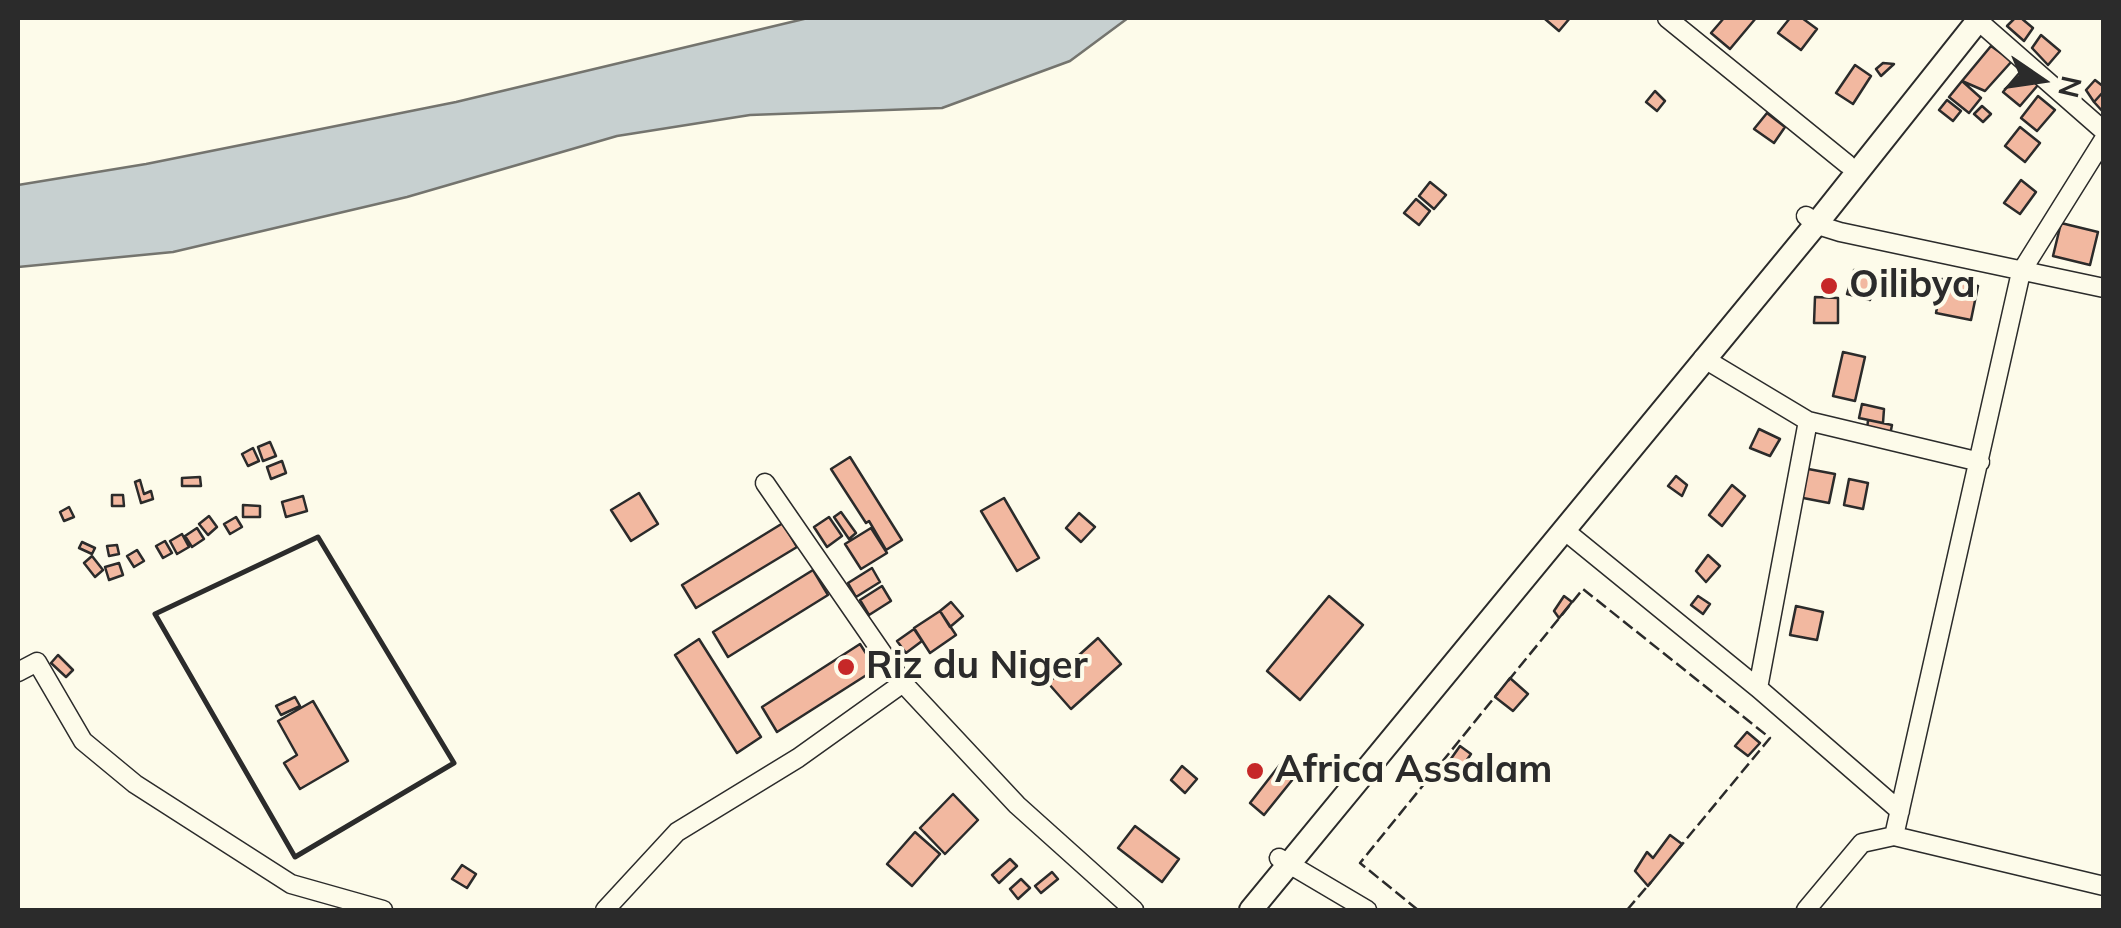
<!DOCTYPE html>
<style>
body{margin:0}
#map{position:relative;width:2121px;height:928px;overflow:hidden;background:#fdfbea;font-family:Mulish,sans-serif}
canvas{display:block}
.frame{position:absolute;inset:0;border:20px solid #2b2b2b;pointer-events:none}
.north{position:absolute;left:1991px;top:30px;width:100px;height:100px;-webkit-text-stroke:8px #fdfbea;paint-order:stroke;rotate:103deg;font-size:28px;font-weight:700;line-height:40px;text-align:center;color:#2b2b2b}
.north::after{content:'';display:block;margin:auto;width:35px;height:45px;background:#2b2b2b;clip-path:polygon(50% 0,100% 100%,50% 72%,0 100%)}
</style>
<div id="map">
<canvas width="2121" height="928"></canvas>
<div class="frame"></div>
<div class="north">N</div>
</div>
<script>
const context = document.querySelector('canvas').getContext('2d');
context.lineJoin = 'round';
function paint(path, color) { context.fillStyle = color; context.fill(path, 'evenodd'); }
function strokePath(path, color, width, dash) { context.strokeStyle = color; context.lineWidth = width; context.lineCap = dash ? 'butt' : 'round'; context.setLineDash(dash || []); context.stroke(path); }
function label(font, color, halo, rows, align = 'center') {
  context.font = font + ' Mulish,sans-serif'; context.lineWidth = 8; context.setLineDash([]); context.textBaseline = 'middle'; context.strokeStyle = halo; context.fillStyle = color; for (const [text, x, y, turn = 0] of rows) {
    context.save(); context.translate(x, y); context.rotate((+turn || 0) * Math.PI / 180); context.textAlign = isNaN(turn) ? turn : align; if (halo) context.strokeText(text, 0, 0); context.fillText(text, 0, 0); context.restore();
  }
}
const water = new Path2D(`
 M808,18H1128L1070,61L942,108L750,115L617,136L407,197L173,252L18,267V185L146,164L456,102Z`);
const building = new Path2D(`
 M1546,18H1570L1559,31L1545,19Z
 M1724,18H1756L1730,49L1711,33Z
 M1790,18H1802L1817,29L1801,50L1778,33Z
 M2015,18H2021L2033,28L2024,41L2007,26Z
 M2041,35L2060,51L2048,65L2032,48Z
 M1991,46L2012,61L1985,91L1962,81Z
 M1883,63L1894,64L1881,76L1876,69Z
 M1855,65L1871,76L1853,104L1836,93Z
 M2021,71L2038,85L2020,106L2003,92Z
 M2095,80L2104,87V91L2094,102L2086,90Z
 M1962,81L1981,98L1969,113L1949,97Z
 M1655,91L1665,101L1657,111L1646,102Z
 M2104,91V113L2094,102Z
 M2038,96L2055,110L2037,131L2021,118Z
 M1947,100L1961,111L1953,121L1939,110Z
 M1982,106L1991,114L1983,122L1974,114Z
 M1767,113L1785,127L1774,143L1754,129Z
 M2020,127L2040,143L2025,162L2005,146Z
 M2021,180L2036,192L2020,214L2004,203Z
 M1430,182L1446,195L1434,209L1419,196Z
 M1416,199L1430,211L1419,225L1404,213Z
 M2061,223L2098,232L2090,265L2053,256Z
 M1854,270L1877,276L1870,300L1847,294Z
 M1942,279L1978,286L1971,320L1936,313Z
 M1815,297L1838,298V323H1814Z
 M1843,352L1865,357L1855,401L1833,396Z
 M1862,404L1884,409L1883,423L1859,418Z
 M1868,420L1892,425L1890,435L1867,430Z
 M1759,429L1780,439L1770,456L1750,448Z
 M270,442L276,456L263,461L258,447Z
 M253,448L259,461L248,466L242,454Z
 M850,457L902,540L886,550L869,521L866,523L831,469Z
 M282,461L286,473L271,479L267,467Z
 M1803,468L1835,474L1829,503L1798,497Z
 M1676,476L1687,485L1682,496L1668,486Z
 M200,477L201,486H182V478Z
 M1849,479L1868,483L1863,509L1844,505Z
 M140,480L144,494L151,491L153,499L141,503L135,482Z
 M1732,485L1745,496L1722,526L1709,515Z
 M639,493L658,524L631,541L611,510Z
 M112,495H123L124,506H112Z
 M303,496L307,511L286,517L282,502Z
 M1004,498L1039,558L1017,571L981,511Z
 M243,505L260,506V517H243Z
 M69,507L74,517L64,521L60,512Z
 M841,512L856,533L849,539L834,517Z
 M1079,513L1095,527L1081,542L1066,528Z
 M209,516L217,527L208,535L199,524Z
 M236,517L242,527L230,534L224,524Z
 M829,517L842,536L827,547L814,527Z
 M783,523L797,547L696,608L682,585Z
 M197,528L204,539L192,547L185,536Z
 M871,528L887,553L861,569L845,544Z
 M182,534L189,547L177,554L170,541Z
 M165,541L172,553L163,558L156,546Z
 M82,542L95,548L92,554L79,548Z
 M117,545L119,554L109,556L107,546Z
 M137,550L144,561L134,567L127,556Z
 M1708,555L1720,566L1706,582L1696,571Z
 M92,556L103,570L95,577L84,563Z
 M119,563L123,575L109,580L105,567Z
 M872,568L880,582L856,597L848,583Z
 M813,570L828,595L728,657L713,632Z
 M882,586L891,601L869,615L860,600Z
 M1329,596L1363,625L1300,700L1267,671Z
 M1564,596L1572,602L1559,618L1554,611Z
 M1698,596L1710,604L1703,614L1691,605Z
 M951,602L963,616L950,627L940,611Z
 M1796,606L1823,612L1817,640L1790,635Z
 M940,611L956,635L930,653L914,628Z
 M914,629L922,641L906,653L897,641Z
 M1098,638L1121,664L1071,709L1048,683Z
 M699,639L761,737L737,753L675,655Z
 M860,644L876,669L777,732L762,707Z
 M58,655L73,670L66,677L51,663Z
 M1510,678L1528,694L1513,711L1495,697Z
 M295,697L300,706L281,715L276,706Z
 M313,701L348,761L300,789L284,763L297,755L278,721Z
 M1747,732L1760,743L1748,756L1735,746Z
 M1460,746L1471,754L1460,770L1448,763Z
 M1282,762L1297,774L1264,815L1250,803Z
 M1182,766L1197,779L1185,793L1171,780Z
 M953,794L978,820L945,854L920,828Z
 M1135,826L1179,859L1162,882L1118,848Z
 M915,832L940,854L912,886L887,864Z
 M1670,835L1682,844L1648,886L1635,871L1647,852L1653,858Z
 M1010,859L1017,866L999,883L992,875Z
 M462,865L476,874L467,888L452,879Z
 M1052,872L1058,879L1041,893L1035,886Z
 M1021,879L1030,888L1018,899L1010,889Z`);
const minor = new Path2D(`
 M1667,18L1847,164
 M1975,18L2104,131
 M1806,216L1824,227L1840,232L2104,288
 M1703,358L1808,421L1980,462
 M765,483L903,683L1017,805L1134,910
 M1564,530L1758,688L1900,811
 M18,672L37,662L83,741L135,784L291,884L383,910
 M1758,688L1808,421
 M1894,836L2021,272L2104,139
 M1279,858L1367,910
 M605,910L677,832L798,758L903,683
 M1806,910L1862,843L1894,836L2104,886`);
const major = new Path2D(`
 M1251,910L1817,223L1980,18`);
const fence = new Path2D(`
 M1508,681L1583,589L1770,738L1679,848
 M1418,910L1360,863L1498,693
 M1627,910L1651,882`);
const wall = new Path2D(`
 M318,537L454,763L295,857L155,614Z`);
const markers = [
 [1829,286,10,"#c62828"],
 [846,667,10,"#c62828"],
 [1255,771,10,"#c62828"]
];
const poiNames = [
 ["Oilibya",1849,286],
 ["Riz du Niger",866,667],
 ["Africa Assalam",1275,771]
];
paint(water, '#c7d0d0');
strokePath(water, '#74746e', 2.5);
paint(building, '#f2b8a0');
strokePath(building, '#2b2b2b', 2.5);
strokePath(minor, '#2b2b2b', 21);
strokePath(major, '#2b2b2b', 26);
strokePath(minor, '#fdfbea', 18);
strokePath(major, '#fdfbea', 22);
strokePath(fence, '#2b2b2b', 2.5, [12, 5]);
strokePath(wall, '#2b2b2b', 5);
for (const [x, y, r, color] of markers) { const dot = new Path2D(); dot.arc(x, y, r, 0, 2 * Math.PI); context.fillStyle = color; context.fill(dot); strokePath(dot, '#fdfbea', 4); }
label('bold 38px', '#2b2b2b', '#fdfbea', poiNames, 'left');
</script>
